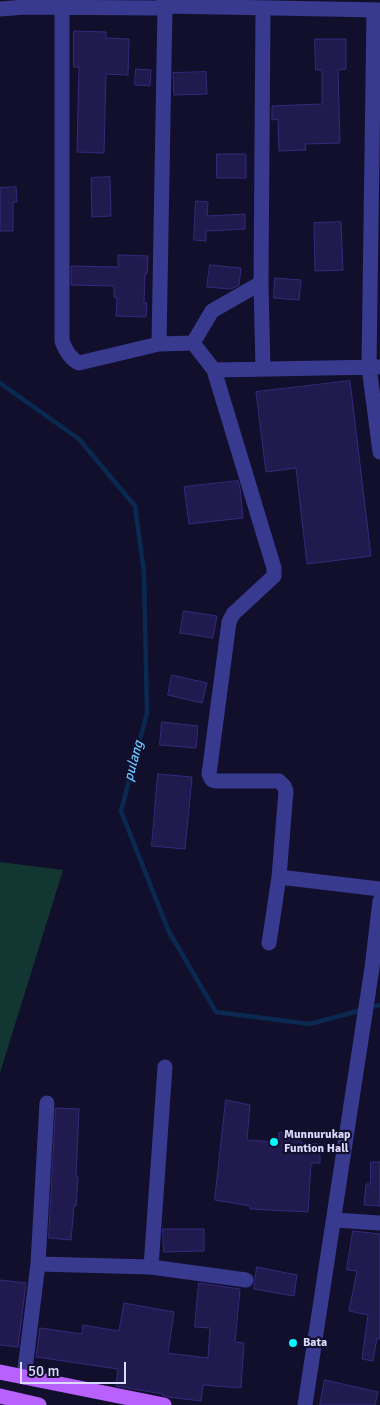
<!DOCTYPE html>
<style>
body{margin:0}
#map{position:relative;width:380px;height:1405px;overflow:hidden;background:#120f2c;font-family:Signika,sans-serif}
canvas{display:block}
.scale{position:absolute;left:20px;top:1362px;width:106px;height:22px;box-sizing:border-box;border:2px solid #dcdaff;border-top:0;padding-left:6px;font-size:15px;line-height:18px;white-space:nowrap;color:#dcdaff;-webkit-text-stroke:4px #120f2c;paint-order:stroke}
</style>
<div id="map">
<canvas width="380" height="1405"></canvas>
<div class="scale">50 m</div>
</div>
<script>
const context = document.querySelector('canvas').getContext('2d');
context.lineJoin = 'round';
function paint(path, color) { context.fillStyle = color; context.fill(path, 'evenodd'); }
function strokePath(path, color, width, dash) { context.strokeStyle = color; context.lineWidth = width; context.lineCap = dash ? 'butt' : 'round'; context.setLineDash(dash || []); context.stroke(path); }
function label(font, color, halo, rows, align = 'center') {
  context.font = font + ' Signika,sans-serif'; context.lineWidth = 4.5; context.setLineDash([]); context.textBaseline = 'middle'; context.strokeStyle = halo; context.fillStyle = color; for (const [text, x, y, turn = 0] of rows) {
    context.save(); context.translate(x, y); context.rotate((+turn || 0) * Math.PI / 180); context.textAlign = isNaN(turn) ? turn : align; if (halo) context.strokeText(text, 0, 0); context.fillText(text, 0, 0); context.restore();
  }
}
const green = new Path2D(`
 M0,862L63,870L0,1073Z`);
const stream = new Path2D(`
 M0,383L79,439L135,506L144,573L147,713L121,811L169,932L216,1012L310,1024L362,1010
 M369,1008L380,1005`);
const building = new Path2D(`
 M74,31L106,32V38L129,39L128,75L106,74L104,153L77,152L79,67H74Z
 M315,39H346V69L338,70L340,143L305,144L306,150L279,151L278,119L272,120V106L322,104V70H316Z
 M136,69L151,70L150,86L135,85Z
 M206,72L207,94L174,95L173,73Z
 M217,154H246V178H217Z
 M110,177L111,216L92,217L91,178Z
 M16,187L17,202H13V231H0V188Z
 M196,201L208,202L207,216L245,214V229L206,231V241L194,240Z
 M341,222L343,270L315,271L314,223Z
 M118,255L148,256L147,274H145L144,303H147L146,317L116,316L117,298L114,297V286L71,285V266L118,267Z
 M210,265L241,268L239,285L231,289L207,287Z
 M275,278L301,280L299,300L274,298Z
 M350,381L371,556L307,564L296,468L266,472L256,392Z
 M238,481L240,488L243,518L189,524L184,487Z
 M184,611L217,616L213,638L180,633Z
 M172,675L207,683L202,703L168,695Z
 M162,722L198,726L196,748L160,745Z
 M158,774L192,777L185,849L152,846Z
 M226,1100L250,1105L247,1140L279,1142V1132L301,1133V1143L320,1144V1163H311L308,1212L250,1209V1206L215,1200Z
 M56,1108L79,1109L76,1177H78L76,1206H74L71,1240L49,1238Z
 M371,1162H380V1206L364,1205L366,1184H370Z
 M163,1229H204V1251L164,1252Z
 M353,1231L380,1234V1339L377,1338L373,1361L362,1359L368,1315L349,1311L357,1271L347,1270Z
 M257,1267L297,1275L294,1296L254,1289Z
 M0,1280L26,1283L18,1347L0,1345Z
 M199,1283L240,1289L235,1342L244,1343L241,1388L203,1385L201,1401L168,1397L162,1395L163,1394L116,1386L118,1369L36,1357L40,1328L82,1334L83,1325L119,1331L124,1303L174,1312L168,1353L208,1358L210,1328L195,1327Z
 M325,1380L378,1392L375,1405H320Z`);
const minor = new Path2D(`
 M62,0V341C65,349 70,359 79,363L159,344L165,6
 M0,9L25,7L156,8L165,6L380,10
 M374,10L369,367L380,452
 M193,343L212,311L261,283
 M159,344L193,343L214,370L274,568V576L233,614L229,622L209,774L212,780L216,781H279L284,786L286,791L279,877L380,889
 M263,369L261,283L263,8
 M214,370L380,367
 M269,943L279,877
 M334,1220L380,1223
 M38,1264L151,1267L246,1280
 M151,1267L165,1067
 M24,1377L38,1264L47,1103
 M305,1405L372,968L380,901`);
const major = new Path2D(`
 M0,1372L164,1405
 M0,1396L39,1405`);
const markers = [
 [274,1142,5,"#06f8ff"],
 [293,1343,5,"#06f8ff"]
];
const poiNames = [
 ["Munnurukap",284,1135],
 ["Funtion Hall",284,1149],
 ["Bata",303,1343]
];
const waterNames = [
 ["pulang",134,761,-75]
];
paint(green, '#123632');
strokePath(stream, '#092951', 4.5);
paint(building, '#211a4e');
strokePath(building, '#352a7c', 1);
strokePath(minor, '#373a8e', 15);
strokePath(major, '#b861ff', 15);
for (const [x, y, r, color] of markers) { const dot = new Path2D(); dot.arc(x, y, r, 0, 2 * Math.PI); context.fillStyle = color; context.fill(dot); strokePath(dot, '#120f2c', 2); }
label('bold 12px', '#dcdaff', '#120f2c', poiNames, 'left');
label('italic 14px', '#68c4ff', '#120f2c', waterNames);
</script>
